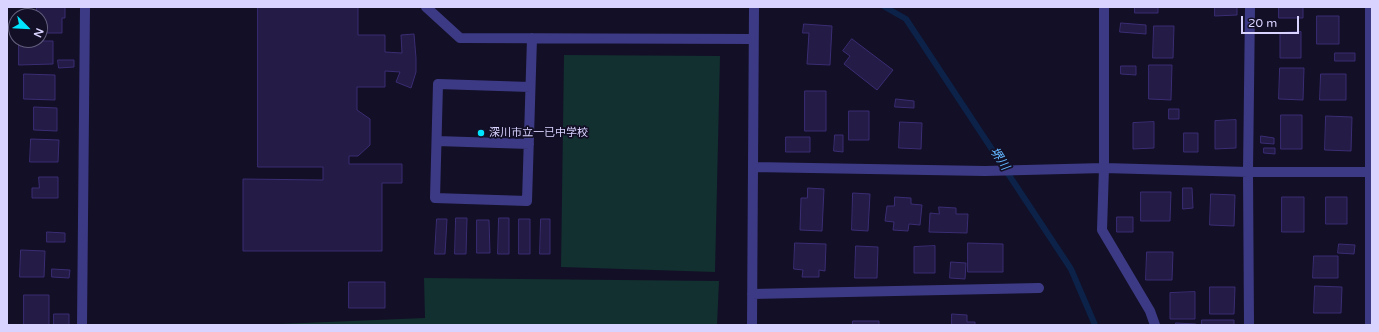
<!DOCTYPE html>
<meta charset="utf-8">
<style>
body{margin:0}
#map{position:relative;width:1379px;height:332px;overflow:hidden;background:#130f26;font-family:"Varela Round",sans-serif}
canvas{display:block}
.frame{position:absolute;inset:0;border:8px solid #d9d4ff;pointer-events:none}
.north{position:absolute;left:8px;top:8px;width:40px;height:40px;box-sizing:border-box;background:#130f26;border:1px solid #625e7d;border-radius:50%;rotate:114deg;font-size:11px;font-weight:700;line-height:16px;text-align:center;color:#d9d4ff}
.north::after{content:'';display:block;margin:auto;width:14px;height:18px;background:#00e5ff;clip-path:polygon(50% 0,100% 100%,50% 72%,0 100%)}
.scale{position:absolute;left:1241px;top:16px;width:58px;height:18px;box-sizing:border-box;border:2px solid #d9d4ff;border-top:0;padding-left:5px;font-size:12px;line-height:14px;white-space:nowrap;color:#d9d4ff;-webkit-text-stroke:3px #130f26;paint-order:stroke}
</style>
<div id="map">
<canvas width="1379" height="332"></canvas>
<div class="frame"></div>
<div class="north">N</div>
<div class="scale">20 m</div>
</div>
<script>
const context = document.querySelector('canvas').getContext('2d');
context.lineJoin = 'round';
function paint(path, color) { context.fillStyle = color; context.fill(path, 'evenodd'); }
function strokePath(path, color, width, dash) { context.strokeStyle = color; context.lineWidth = width; context.lineCap = dash ? 'butt' : 'round'; context.setLineDash(dash || []); context.stroke(path); }
function label(font, color, halo, rows, align = 'center') {
  context.font = font + ' "Varela Round","Noto Sans JP",sans-serif'; context.lineWidth = 3.5; context.setLineDash([]); context.textBaseline = 'middle'; context.strokeStyle = halo; context.fillStyle = color; for (const [text, x, y, turn = 0] of rows) {
    context.save(); context.translate(x, y); context.rotate((+turn || 0) * Math.PI / 180); context.textAlign = isNaN(turn) ? turn : align; if (halo) context.strokeText(text, 0, 0); context.fillText(text, 0, 0); context.restore();
  }
}
const green = new Path2D(`
 M564,55L720,56L715,272L561,267Z
 M424,278L719,281L717,325H278V324L425,318Z`);
const stream = new Path2D(`
 M885,7L906,19L1071,269L1095,325`);
const building = new Path2D(`
 M37,7H65V18H62V33H40V16H37Z
 M258,7H358V35H385V52L402,53L401,35L414,34L416,58V72L411,88L396,82L400,72L385,71V87H357V110L370,119V145L358,156H349V164H402V183H382V251H243V179L323,180V167H258Z
 M1135,7H1158V13H1135Z
 M1215,7H1237V15L1215,16Z
 M1279,7H1303V18H1279Z
 M1317,16H1339V44H1317Z
 M1121,23L1146,25V34L1120,32Z
 M804,24L832,26L830,65L807,64L809,33H803Z
 M1154,26H1174L1173,58H1153Z
 M1301,32V58H1280V33Z
 M852,39L893,70L877,90L844,64L850,56L843,51Z
 M19,41H53V64L19,65Z
 M1335,53H1355V61H1335Z
 M58,60H74V67L59,68Z
 M1149,65H1172L1171,100L1149,99Z
 M1121,66H1136V75L1121,74Z
 M1280,68H1304L1303,100L1279,99Z
 M24,74L55,75V100L24,99Z
 M1321,74H1346V100H1320Z
 M805,91H826V131H805Z
 M896,99L914,101V108L895,107Z
 M34,107L57,108V131L34,130Z
 M1169,109H1179V119H1169Z
 M849,111H869V140H849Z
 M1281,115H1302V149H1281Z
 M1326,116L1352,117L1351,151L1325,150Z
 M1236,120V148L1215,149V121Z
 M900,122L922,123L921,149L899,148Z
 M1154,122V148L1133,149V123Z
 M1184,133H1198V152H1184Z
 M835,135H843V152L834,151Z
 M1261,136L1274,138V144L1261,143Z
 M786,137H810V152H786Z
 M31,139L59,140L58,162H30Z
 M1264,148H1275V154L1264,153Z
 M39,177H58V198H32V188H39Z
 M808,188L824,189L822,231L800,230L801,198H807Z
 M1183,188H1192L1193,208L1183,209Z
 M1141,192H1171L1170,221H1141Z
 M853,193L870,194L868,231L852,230Z
 M1211,194L1235,195L1234,226L1210,225Z
 M895,197L911,198V204L922,205L920,225L909,224L908,231L893,230L894,222L885,221L887,206H894Z
 M1282,197H1304V232H1282Z
 M1326,197H1347V224H1326Z
 M939,207L956,208V214H968L967,233L929,232L930,213L939,214Z
 M1117,217H1133V232H1117Z
 M456,218H467L466,254H455Z
 M499,218H509V254H498Z
 M437,219H447L445,254H435Z
 M519,219H530V254H519Z
 M541,219H550V254H540Z
 M477,220H489L490,253H477Z
 M47,232L65,233V242H47Z
 M795,243L826,244L825,271L819,270V277H802L803,270L794,269Z
 M968,243L1003,244V272H968Z
 M1339,244L1355,245L1354,254L1338,253Z
 M856,246L878,247L877,278H855Z
 M935,246V273H914V247Z
 M21,250L45,251L44,277H20Z
 M1147,252H1173L1172,280H1146Z
 M1314,256H1338V278H1313Z
 M951,262L966,263L965,279L950,278Z
 M52,269L70,270L69,278L52,277Z
 M349,282H385V308H349Z
 M1315,286L1342,287L1341,313H1314Z
 M1210,287H1235L1234,314H1210Z
 M1195,292V319H1170V293Z
 M24,295H49V325H24Z
 M54,314H69V325H54Z
 M952,314L967,315V322H975V325H952Z
 M1202,320H1234V325H1202Z
 M853,321H879V325H853Z
 M1176,323L1196,324V325H1176Z`);
const minor = new Path2D(`
 M426,7L460,38L753,39
 M1104,7V168L1102,230L1150,311L1155,325
 M530,87L438,84L435,198L527,201L532,38
 M437,141L529,144
 M753,167L985,171L1104,168L1248,172H1370V7
 M752,294L1039,288
 M82,325L85,7
 M752,325L754,7
 M1249,325L1248,172L1250,7
 M1370,325V172H1372`);
const markers = [
 [481,133,4,"#00e5ff"]
];
const poiNames = [
 ["深川市立一已中学校",489,133]
];
const waterNames = [
 ["堺川",999,159,56]
];
paint(green, '#12302f');
strokePath(stream, '#0c2248', 6);
paint(building, '#241b47');
strokePath(building, '#3b2d73', 1);
strokePath(minor, '#3d3a85', 10);
for (const [x, y, r, color] of markers) { const dot = new Path2D(); dot.arc(x, y, r, 0, 2 * Math.PI); context.fillStyle = color; context.fill(dot); strokePath(dot, '#130f26', 1.5); }
label('11px', '#d9d4ff', '#130f26', poiNames, 'left');
label('italic 12px', '#62b6ff', '#130f26', waterNames);
</script>
